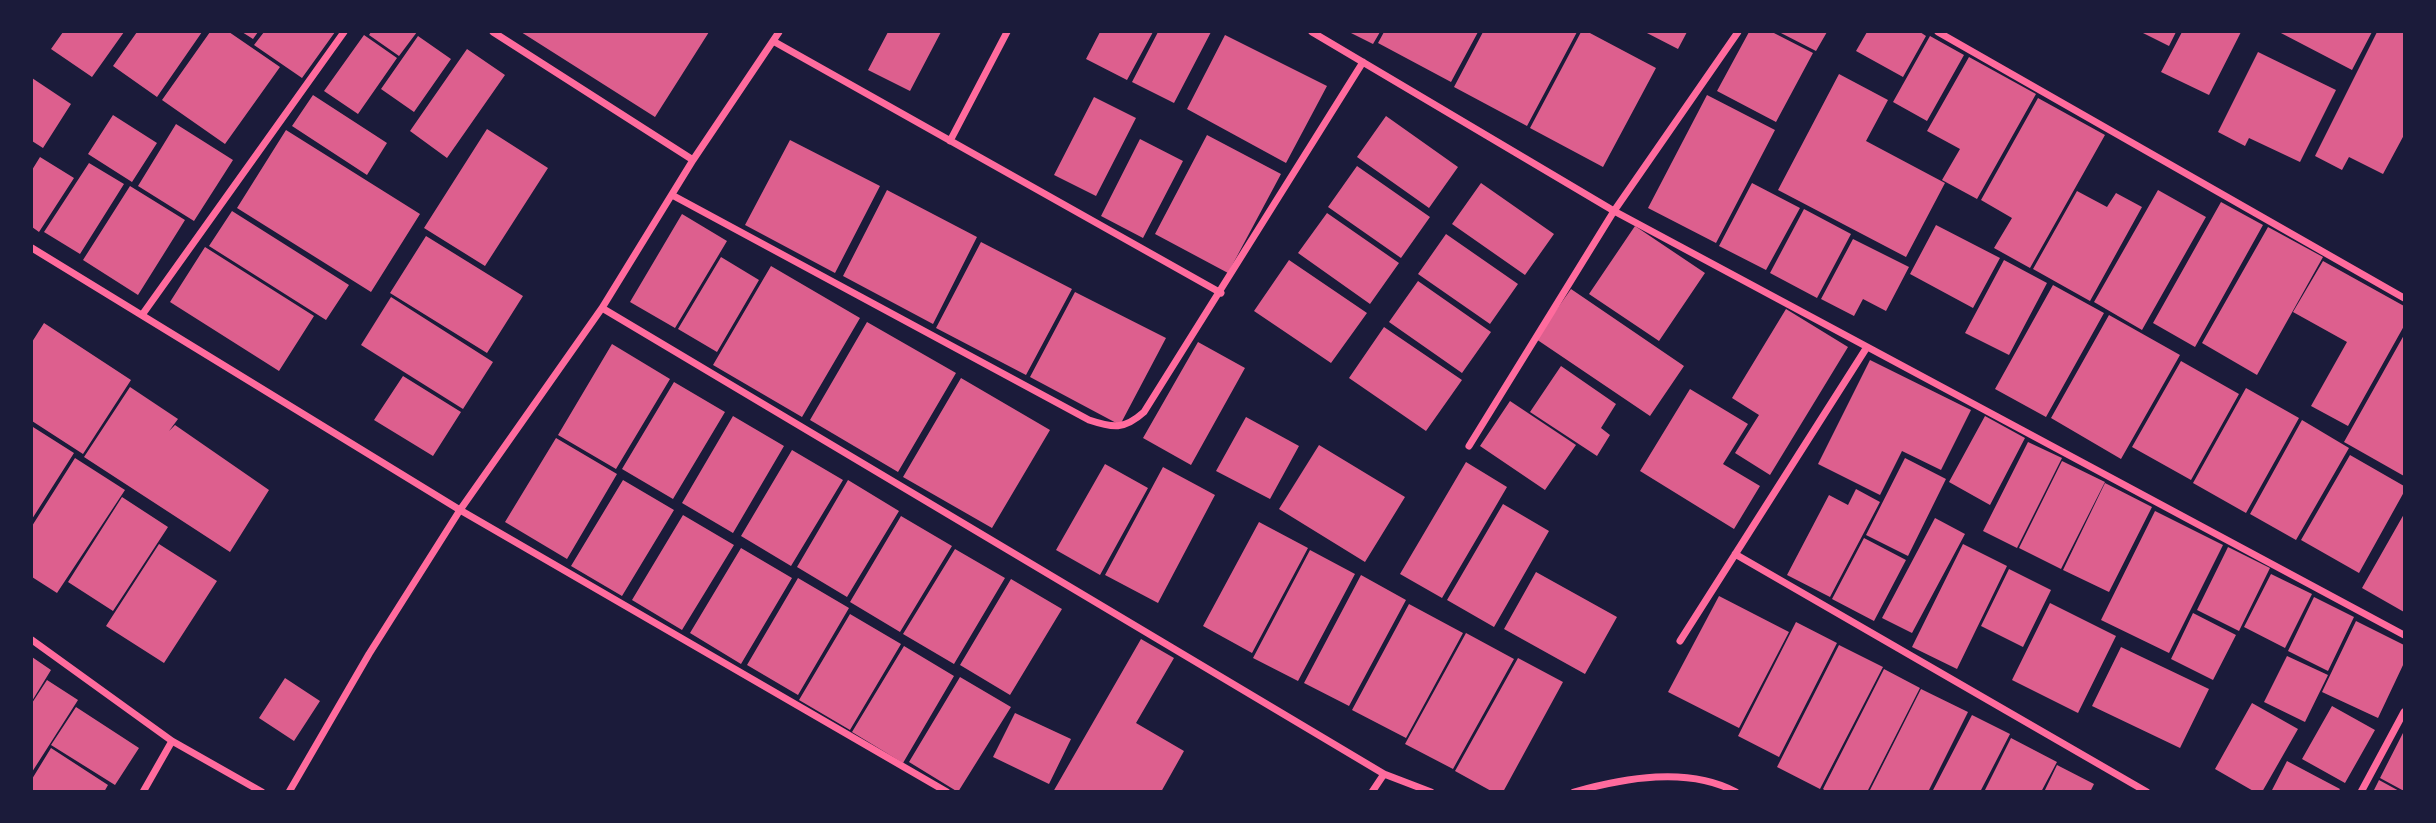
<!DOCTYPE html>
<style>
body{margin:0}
#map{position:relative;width:2436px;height:823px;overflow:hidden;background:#1b1b3a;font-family:Commissioner,sans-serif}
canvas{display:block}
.frame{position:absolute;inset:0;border:33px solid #1b1b3a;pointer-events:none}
</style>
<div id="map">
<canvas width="2436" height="823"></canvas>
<div class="frame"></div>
</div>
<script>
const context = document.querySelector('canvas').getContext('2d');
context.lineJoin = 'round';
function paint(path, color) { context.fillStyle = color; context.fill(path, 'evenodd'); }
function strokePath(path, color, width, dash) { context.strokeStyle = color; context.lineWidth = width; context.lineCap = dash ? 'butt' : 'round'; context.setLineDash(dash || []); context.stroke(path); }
const building = new Path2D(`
 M63,32H124L92,77L51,49Z
 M137,32H202L157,97L113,66Z
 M210,32H229L280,67L225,144L162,100Z
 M242,32H258L253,39Z
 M264,32H335L302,78L254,45Z
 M371,32H417L399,56L369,35Z
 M521,32H709L655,117Z
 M888,32H941L910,91L868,70Z
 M1100,32H1153L1127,80L1086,59Z
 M1158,32H1211L1174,103L1132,82Z
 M1349,32H1380L1373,44Z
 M1384,32H1478L1451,82L1378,43Z
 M1483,32H1577L1527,126L1454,87Z
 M1581,32H1588L1656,68L1603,167L1530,128Z
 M1645,32H1687L1678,49Z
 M1749,32H1772L1813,53L1776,122L1717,91Z
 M1779,32H1827L1816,51Z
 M1867,32H1920L1926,36L1903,77L1856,51Z
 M2141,32H2176L2169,46Z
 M2182,32H2241L2209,95L2161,72Z
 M2279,32H2372L2352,70Z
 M2377,32H2404V135L2383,174L2349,157L2342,170L2315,156Z
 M364,35L397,58L358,114L324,91Z
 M1225,35L1327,86L1286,163L1187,109Z
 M418,36L451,59L414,112L381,89Z
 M1930,36L1964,55L1927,121L1893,102Z
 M467,49L505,75L447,158L410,131Z
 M2258,52L2336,90L2300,162L2249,138L2245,146L2218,132Z
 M1969,57L2036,94L1977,199L1942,180L1960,149L1927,131Z
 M1839,74L1888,100L1866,141L1945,183L1906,257L1778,190Z
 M32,78L71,104L43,148L32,141Z
 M313,95L387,143L367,175L292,126Z
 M1707,95L1775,130L1716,243L1648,208Z
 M1094,97L1136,118L1096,196L1054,175Z
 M2038,98L2105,135L2030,268L1994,248L2012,218L1981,200Z
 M113,115L157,143L132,182L88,154Z
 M1386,116L1458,167L1429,208L1357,157Z
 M176,124L233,160L194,221L138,186Z
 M487,129L548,168L485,266L424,228Z
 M286,130L420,214L371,292L237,208Z
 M1207,135L1281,174L1228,273L1155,234Z
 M1140,139L1183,161L1143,238L1101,216Z
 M790,140L880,186L835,273L745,225Z
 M40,157L74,178L39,232L32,227V170Z
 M89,163L124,184L80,254L44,232Z
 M1357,166L1430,217L1401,258L1328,207Z
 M1481,183L1554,234L1525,275L1452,224Z
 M1752,183L1800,208L1766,270L1719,246Z
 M130,186L185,220L138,295L83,260Z
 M887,190L977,237L933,324L843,276Z
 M2158,190L2206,217L2142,330L2094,302Z
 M2077,191L2107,207L2116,193L2142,207L2090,301L2033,269Z
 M2221,202L2263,225L2195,347L2153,323Z
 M1804,209L1851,234L1817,298L1770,273Z
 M232,211L349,285L326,320L209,246Z
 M1327,213L1399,263L1370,304L1298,253Z
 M682,214L727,241L675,328L630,302Z
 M1936,225L2000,258L1973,308L1910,274Z
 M1635,226L1705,273L1659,341L1589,294Z
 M2268,227L2323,257L2257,375L2202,343Z
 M1446,234L1518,284L1490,324L1418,274Z
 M426,236L523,296L487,353L390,293Z
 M1853,239L1909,267L1886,311L1863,299L1854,316L1821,299Z
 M981,242L1072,289L1026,375L936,328Z
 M205,247L314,316L279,371L170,302Z
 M721,257L759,280L717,352L678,329Z
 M1289,260L1367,313L1331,363L1254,311Z
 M2004,260L2047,283L2009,355L1965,333Z
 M2323,261L2404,306V326L2348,426L2311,406L2347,342L2293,312Z
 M771,266L860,318L802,417L713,365Z
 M1418,281L1491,332L1462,373L1389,322Z
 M2053,285L2104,313L2046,417L1995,389Z
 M1571,289L1684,366L1650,416L1536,339Z
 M1075,292L1166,338L1120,425L1030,377Z
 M391,297L493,362L463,409L361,345Z
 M1786,309L1848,347L1770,475L1735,453L1759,415L1732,398Z
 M2109,315L2180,355L2121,459L2051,418Z
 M867,322L956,373L898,472L810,420Z
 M44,323L131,380L83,454L32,421V342Z
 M1384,327L1462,380L1426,431L1349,378Z
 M2404,335V476L2344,442Z
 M1198,342L1245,368L1191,465L1143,438Z
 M612,344L670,379L616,469L558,435Z
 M1870,360L1971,410L1941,470L1902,451L1880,495L1818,464Z
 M2181,361L2239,394L2191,480L2132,447Z
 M1561,366L1616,404L1601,428L1610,435L1597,456L1530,412Z
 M403,376L461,412L433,456L374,420Z
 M961,378L1050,430L992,528L903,477Z
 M674,382L725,412L673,499L622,469Z
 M130,387L178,419L169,431L175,425L269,490L230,552L84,457Z
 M2246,388L2299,418L2246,513L2193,483Z
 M1690,389L1748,424L1723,464L1760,486L1734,529L1640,471Z
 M1510,401L1576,445L1545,490L1480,446Z
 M733,416L784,446L733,533L682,503Z
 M1985,416L2025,438L1990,505L1949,482Z
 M1246,417L1299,446L1270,499L1216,471Z
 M2302,420L2349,448L2296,540L2250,514Z
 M33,427L74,453L32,519V429Z
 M556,438L617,474L567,559L505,522Z
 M2028,442L2062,458L2017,548L1983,531Z
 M1319,445L1405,497L1365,562L1279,509Z
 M792,450L843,480L791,566L741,536Z
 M2350,455L2404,486V492L2359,573L2301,540Z
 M75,458L125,490L57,593L32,577V526Z
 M1905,458L1946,479L1908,556L1866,535Z
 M2062,461L2105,482L2061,569L2019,548Z
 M1466,462L1507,487L1442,598L1400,574Z
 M1105,464L1148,488L1100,575L1056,550Z
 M1163,467L1215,495L1158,603L1105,575Z
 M623,480L674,510L622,596L571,566Z
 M848,480L899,511L847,597L797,567Z
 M2105,483L2152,507L2109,592L2063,570Z
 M1856,489L1880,502L1830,597L1787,575L1829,495L1848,505Z
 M122,497L168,527L113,611L68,582Z
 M1503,504L1549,531L1494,627L1447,600Z
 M2155,511L2223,545L2169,653L2101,620Z
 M2404,514V612L2362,588Z
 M683,515L734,545L682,630L632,600Z
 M901,516L952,546L900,632L850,602Z
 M1935,518L1965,534L1912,633L1882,618Z
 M1259,522L1308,548L1252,653L1203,626Z
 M1864,538L1906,560L1874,621L1832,599Z
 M159,544L217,581L164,663L106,626Z
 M1963,544L2007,566L1957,669L1912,647Z
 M2228,547L2270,568L2239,631L2197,610Z
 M741,548L792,578L741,664L690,633Z
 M955,549L1005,578L954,664L903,634Z
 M1310,550L1355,574L1298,681L1253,658Z
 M2009,569L2051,590L2023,647L1981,626Z
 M1536,572L1617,617L1585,674L1504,629Z
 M2271,574L2312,594L2285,648L2244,627Z
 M1361,575L1406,600L1349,706L1304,683Z
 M798,578L849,608L798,695L747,665Z
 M1011,579L1062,609L1010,695L960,665Z
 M1719,596L1789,632L1739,728L1668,692Z
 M2314,597L2354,617L2328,671L2288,651Z
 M2050,603L2116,636L2078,713L2012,680Z
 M1409,604L1463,633L1406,738L1352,710Z
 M2193,613L2236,635L2213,680L2171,659Z
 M850,614L901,644L850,730L799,700Z
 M2356,621L2404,645V663L2378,718L2322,692Z
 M1796,622L1837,643L1779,757L1738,736Z
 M1466,633L1514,659L1453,769L1405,744Z
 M1141,639L1174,658L1136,723L1184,751L1161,792H1053Z
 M1839,645L1883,667L1820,789L1777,767Z
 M904,646L954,676L903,763L852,732Z
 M2121,647L2209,689L2180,748L2092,706Z
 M2287,656L2328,675L2305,722L2264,702Z
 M32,657L51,670L32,701Z
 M1518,658L1563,682L1503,792H1493L1455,771Z
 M1884,669L1920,688L1867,792H1827L1823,789Z
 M960,677L1011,707L958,792L909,762Z
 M285,678L320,701L294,741L259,718Z
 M47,680L78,700L32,772V703Z
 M1921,689L1968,712L1928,792H1869Z
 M2252,703L2298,729L2262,792H2255L2215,769Z
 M2332,706L2375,730L2345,783L2302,759Z
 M76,707L139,748L115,785L51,745Z
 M1015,713L1071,739L1049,784L993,757Z
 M1972,715L2010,734L1980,792H1932Z
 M2404,731V791L2380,778Z
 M2011,738L2057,762L2041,792H1984Z
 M51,748L108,785L104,792H32V779Z
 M2287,761L2340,789L2338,792H2271Z
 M2057,765L2094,784L2090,792H2044Z
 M2379,780L2401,792H2373Z`);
const minor = new Path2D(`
 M493,32L693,160
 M1312,32L1614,211L2404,635
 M1938,32L2404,298
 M773,41L1221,293
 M950,141L1007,32
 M672,195L1089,420C1113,428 1124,430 1144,412L1363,62
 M32,248L460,510L947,792
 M602,308L1384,774L1431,792
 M142,315L344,32
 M1469,446L1614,211L1738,32
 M1735,554L2147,792
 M32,640L172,741L262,792
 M1680,641L1867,347
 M143,792L172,741
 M289,792L369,654L460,510L602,308L693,160L779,32
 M1372,792L1384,774
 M1574,792C1624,778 1688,766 1736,792
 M2361,792L2404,712`);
paint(building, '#dd5f8e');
strokePath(minor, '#ff6b9d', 7);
</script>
